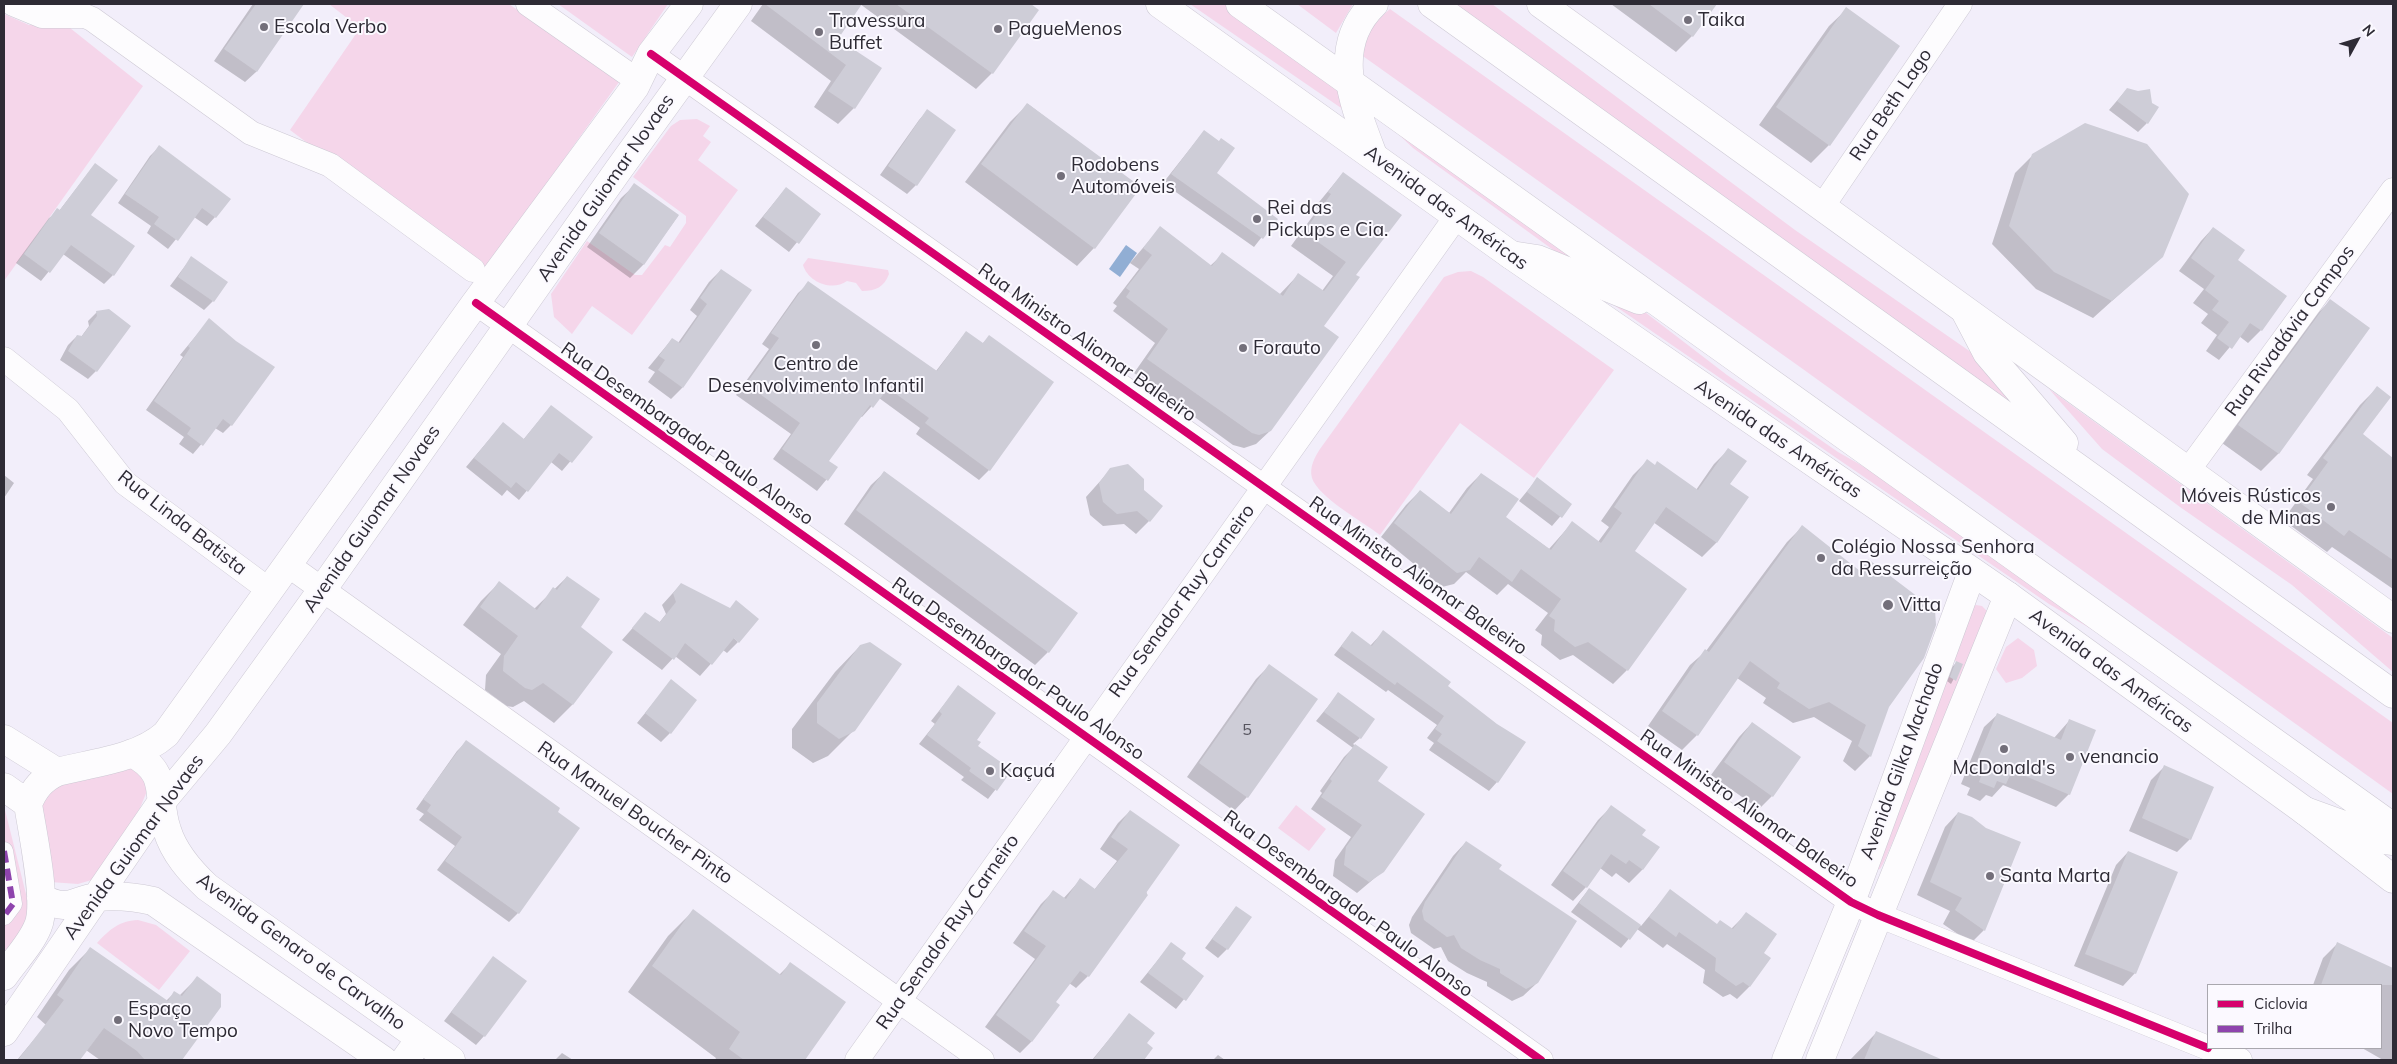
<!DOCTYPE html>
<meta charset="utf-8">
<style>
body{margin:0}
#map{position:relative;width:2397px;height:1064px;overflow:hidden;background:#f2eefa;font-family:Mulish,sans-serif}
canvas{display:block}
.frame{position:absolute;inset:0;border:5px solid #2e2b35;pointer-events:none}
.legend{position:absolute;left:2207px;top:984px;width:175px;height:65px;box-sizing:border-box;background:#fbf9ff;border:1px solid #a9a7ae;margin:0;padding:6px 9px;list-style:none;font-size:15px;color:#2e2b35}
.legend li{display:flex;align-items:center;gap:10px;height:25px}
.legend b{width:25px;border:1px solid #a9a7ae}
.north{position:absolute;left:2332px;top:15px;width:50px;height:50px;-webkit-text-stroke:4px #fbf9ff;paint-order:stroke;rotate:51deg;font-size:14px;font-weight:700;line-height:20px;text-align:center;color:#2e2b35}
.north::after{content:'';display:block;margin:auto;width:18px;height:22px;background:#2e2b35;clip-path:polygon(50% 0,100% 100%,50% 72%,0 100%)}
</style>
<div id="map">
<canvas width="2397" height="1064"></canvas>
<div class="frame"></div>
<ul class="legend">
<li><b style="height:6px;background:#d6006c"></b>Ciclovia</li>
<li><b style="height:6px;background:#8e44ad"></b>Trilha</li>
</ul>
<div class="north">N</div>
</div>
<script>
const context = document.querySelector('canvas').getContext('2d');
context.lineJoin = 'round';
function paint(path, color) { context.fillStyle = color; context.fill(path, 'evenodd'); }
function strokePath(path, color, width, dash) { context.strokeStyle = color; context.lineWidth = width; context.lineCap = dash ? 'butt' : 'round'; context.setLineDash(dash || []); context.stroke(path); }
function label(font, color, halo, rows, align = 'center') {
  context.font = font + ' Mulish,sans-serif'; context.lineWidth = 4; context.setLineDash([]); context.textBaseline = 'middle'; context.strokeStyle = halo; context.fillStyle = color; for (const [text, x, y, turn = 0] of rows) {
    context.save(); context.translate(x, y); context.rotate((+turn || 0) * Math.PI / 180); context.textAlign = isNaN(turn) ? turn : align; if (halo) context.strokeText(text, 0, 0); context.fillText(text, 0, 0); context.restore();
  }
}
const green = new Path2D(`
 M329,4H509L619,82L482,274L290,130L360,28Z
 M558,4H668L632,57Z
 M1190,4H1224L1337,84L1344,110Z
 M1297,4H1353L1336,33Z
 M1452,4H1492L1795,230L1978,357L2036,421Z
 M1390,9L2393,723V794L1800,367L1360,54C1364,35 1376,21 1390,9Z
 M4,14L29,25L65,24L143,86L4,281Z
 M697,119L710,126L703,136L711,142L698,160L738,190L632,335L592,306L572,334L554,317L551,294L587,241L635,275H642L665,245L670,247L686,223V216L633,177L671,126L680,120Z
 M1395,131L1585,266L1556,252L1413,148Z
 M808,258L888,270L889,274C884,287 876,291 862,291L856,283L847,281C832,292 808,282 803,265Z
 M1471,271L1483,277L1614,370L1534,478L1460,423L1380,535C1363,522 1318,497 1312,478C1309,467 1315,457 1320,449L1444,277L1458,272Z
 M1602,297L1637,306L1727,375L1838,452L1931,505L2150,664L2049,604Z
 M2049,389L2393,638V672L2292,585L2180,507L2102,449Z
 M1976,605L1982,606L1987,611V618L1974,656L1883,864L1880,869L1875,870L1969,607ZM1953,660L1962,664L1956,680L1947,676Z
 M2018,638L2034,650L2037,666L2022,678L2006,683L1996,669L2006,647Z
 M103,765L145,767L147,791L140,808L95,879L78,884L50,882L32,814L51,787Z
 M1296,805L1326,829L1309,851L1278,828Z
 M4,806L32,918L4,955Z
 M138,920L156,925L190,951L159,990L97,943C110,929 119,921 138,920Z`);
const water = new Path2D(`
 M1126,245L1137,253L1120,277L1109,269Z`);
const shadow = new Path2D(`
 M253,4H303L256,72L245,82L214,61Z
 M763,4H1029L1037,10L992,73L976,89L860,4L837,39L880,69L854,108L838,124L814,107L831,81L751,21Z
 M1611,4H1716L1692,36L1676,52Z
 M1847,9L1899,46L1829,145L1811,163L1759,125L1829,26Z
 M2127,89L2147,123L2138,132L2109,110Z
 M1028,104L1139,188L1094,248L1077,266L965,182L1010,122Z
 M927,111L954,130L916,185L907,194L880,175L919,120Z
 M1204,131L1215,173L1276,219L1254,247L1163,183Z
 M159,147L215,217L207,226L194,217L168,249L147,233L151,226L118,203L150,156Z
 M2033,155L2162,256L2093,318L2036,289L1992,244L2015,173Z
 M95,164L89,215L113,275L104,284L63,254L41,281L16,263L49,218L59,211Z
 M1343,173L1355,275L1322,326L1271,430L1256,444L1244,448L1233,445L1134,373L1155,343L1113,311L1117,306L1113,303L1139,269L1130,263L1160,228L1210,266L1223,254L1279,295L1298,275L1322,291L1333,276L1291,246L1318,209L1315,207Z
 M635,185L678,216L643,265L630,278L587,247L621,198Z
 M786,188L820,214L789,252L755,226Z
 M2213,228L2236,261L2285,296L2261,330L2248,343L2239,336L2219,360L2206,351L2217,335L2201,323L2208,314L2193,303L2204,289L2179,271L2201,241Z
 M191,258L213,301L204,310L170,286Z
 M721,270L682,388L671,399L648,382L655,372L648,368L672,339L678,343L697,316L690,310L709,282Z
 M809,283L936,371L966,332L982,344L989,337V470L979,480L916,434L920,428L879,398L862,417L860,416L827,461L836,468L817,491L773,459L791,434L736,395L769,349L762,344L798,293Z
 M2330,301L2368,328L2278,454L2261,471L2222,443L2313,318Z
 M109,310L96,371L88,379L60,360L68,345L77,336L81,337L89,326L88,321L97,312Z
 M209,320L236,342L273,368L231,425L223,433L215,428L193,454L179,444L184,437L146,410L183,357L180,355Z
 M2377,388L2361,434L2393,459V589L2332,547L2327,552L2283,520L2313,479L2307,475L2360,405Z
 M551,406L591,437L562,471L551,462L519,500L507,490L502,496L466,467L503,423L523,440Z
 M1728,450L1729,484L1747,497L1716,543L1702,557L1653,522L1633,551L1627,670L1613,684L1573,655L1560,660L1541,645L1542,635L1535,630L1548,613L1508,584L1497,595L1466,572L1454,584L1442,587L1381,537L1406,505L1420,491L1449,513L1467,488L1481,474L1505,517L1549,549L1572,523L1598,542L1609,527L1601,521L1633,475L1647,461L1696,490L1714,464Z
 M1111,469L1142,490L1149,521L1136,534L1124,524L1103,526L1090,515L1086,497Z
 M885,472L1048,652L1035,665L844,524L871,485Z
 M4,475L14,483L4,498Z
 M1537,479L1571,504L1552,526L1519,501Z
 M1802,527L1858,571L1868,561L1888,706L1870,756L1855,771L1843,761L1852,741L1814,717L1793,723L1763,703L1766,698L1737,678L1697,735L1682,750L1648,726L1690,665L1706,651L1787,542Z
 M567,577L579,628L611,652L572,705L554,723L524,701L513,707L506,706L485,690L486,675L501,654L463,625L481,601L499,583L534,609Z
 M681,584L738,642L727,653L723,650L700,676L675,656L662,670L622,640L645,614L659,623L666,614L662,605Z
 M1352,632L1370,646L1383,632L1446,687L1496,725L1524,742L1497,782L1489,791L1429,750L1434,743L1427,738L1437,725L1388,690L1386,692L1334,655Z
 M860,646L854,730L828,756L813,763L792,748V729L835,672Z
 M1956,663L1961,665L1951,684L1947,681L1952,667Z
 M1269,666L1247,797L1234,811L1187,777L1256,679Z
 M671,681L670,733L661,742L637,723Z
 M958,687L976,746L1010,771L988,799L961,780L964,777L919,744L935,724L931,721Z
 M1339,693L1360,738L1353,744L1386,767L1376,782L1383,871L1357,893L1333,876L1335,860L1351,837L1311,809L1322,793L1320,791L1344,757L1353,748L1316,721Z
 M1998,714L2054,738L2069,721V794L2056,807L2003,785L1992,797L1986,795L1980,801L1967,795L1970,788L1961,784L1984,727Z
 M1752,723L1772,796L1759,809L1711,775L1739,737Z
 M466,742L518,913L509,922L437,870L455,846L419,820L424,814L416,809L457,751Z
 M2164,767L2190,839L2177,852L2129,831L2151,780Z
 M1611,807L1641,835L1658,847L1642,870L1629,883L1616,873L1612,877L1600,868L1586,887L1573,901L1551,885L1598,820Z
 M1130,811L1147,895L1088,976L1076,988L1069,983L1054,1002L1031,1042L1020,1053L985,1027L1035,959L1013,943L1041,904L1053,892L1063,899L1080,880L1094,890L1117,861L1100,849L1118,823Z
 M1958,813L1985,829L2020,843L1984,930L1971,943L1943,924L1950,911L1917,895L1945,827Z
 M1466,842L1498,869L1537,983L1523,996L1512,1001L1487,986V982L1467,973L1448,961L1441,947L1434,949L1411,933L1409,925L1412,917L1453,856Z
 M2128,852L2135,973L2123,986L2074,966L2116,865Z
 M1589,889L1641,926L1670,891L1716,925L1731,929L1746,914L1762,954L1769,958L1749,987L1737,999L1730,994L1723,997L1703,983L1705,970L1667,944L1663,948L1637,929L1621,948L1571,912Z
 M1236,907L1227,949L1218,958L1205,948Z
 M693,911L779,975L790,964L844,1003L804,1060H715L716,1058L628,992L668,936Z
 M1171,944L1180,960L1202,977L1176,1009L1140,982Z
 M2337,944L2393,970V1060H2383L2362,1048H2381V985H2313L2323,958Z
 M90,949L166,1001L174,993L179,996L197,978L220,1006L181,1060H100L83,1048V1054L78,1060H17L46,1025L37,1017L69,970Z
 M493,958L484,1036L476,1045L444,1021Z
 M1129,1015L1145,1043L1152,1048L1142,1060H1092Z
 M1876,1033L1937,1059L1936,1060H1850Z
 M562,1053L573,1060H555Z
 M1218,1055L1225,1060H1213Z`);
const building = new Path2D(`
 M256,4H304L257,72L224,49Z
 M765,4H862L838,39L882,68L855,109L828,91L846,65Z
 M896,4H1031L1039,10L993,74Z
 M1649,4H1717L1693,37Z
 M1846,7L1900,46L1830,146L1776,107Z
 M2127,88L2138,91L2150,89L2152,103L2159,107L2148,124L2117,101Z
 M1027,103L1141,187L1095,249L981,164Z
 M927,109L956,130L917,186L888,166Z
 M2085,123L2147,144L2189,194L2163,257L2112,301L2054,272L2009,226L2032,154Z
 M1204,130L1219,141L1221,138L1235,148L1217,173L1278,219L1263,239L1171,174Z
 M159,145L231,199L216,218L202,208L178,241L154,224L159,217L125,194Z
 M95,163L118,180L91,215L135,246L114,276L71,245L50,273L24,254L57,208L60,210Z
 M1343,172L1402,215L1356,275L1360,277L1324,326L1339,337L1271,431L1259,435L1252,433L1147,359L1168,329L1126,297L1130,291L1126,288L1152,255L1143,248L1160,226L1212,266L1222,252L1283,296L1298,273L1324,291L1346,262L1304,232L1331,194L1328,192Z
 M634,183L679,215L644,265L599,233Z
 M786,187L821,214L799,244L763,217Z
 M2213,227L2245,250L2238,260L2287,296L2262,331L2250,323L2232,349L2217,338L2229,322L2212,310L2219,301L2205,290L2215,276L2191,258Z
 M191,256L228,282L214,302L178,277Z
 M721,269L752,290L683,388L658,370L665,360L659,356L672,338L680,343L707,304L700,298Z
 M808,281L937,371L966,331L983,343L989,335L1054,382L990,471L925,423L929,418L888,388L873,408L870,405L829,461L838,467L828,481L782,449L800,423L746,384L779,338L771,333Z
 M2330,299L2370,328L2279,454L2238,425Z
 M109,309L131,326L97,372L68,351L77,335L82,336L97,316L96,311Z
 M209,318L236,341L275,367L232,426L223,419L203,446L187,434L191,428L154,401L190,348L188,346Z
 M2377,386L2391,397L2363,434L2393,458V560L2349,530L2344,536L2299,502L2328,462L2323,458Z
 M551,405L593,437L572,463L559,453L528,492L516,482L511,488L474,458L503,422L524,439Z
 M1728,448L1747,461L1730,484L1749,497L1717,543L1666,507L1635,551L1687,589L1628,671L1588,642L1575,647L1554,631L1555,620L1549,616L1561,599L1521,569L1512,582L1479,557L1470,570L1457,573L1394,523L1420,490L1451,514L1481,473L1519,499L1506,517L1551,550L1572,521L1601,543L1622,513L1614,507L1647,459L1655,465L1657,461L1698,490Z
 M1128,464L1144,479V490L1163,506L1150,522L1137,511L1117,514L1103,502L1099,483L1110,468Z
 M884,471L1078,613L1049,653L856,510Z
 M1537,477L1572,504L1562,518L1527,492Z
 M1802,525L1860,571L1868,559L1935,610L1936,625L1924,658L1889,707L1871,757L1858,746L1866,725L1829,702L1809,709L1777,688L1780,683L1750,661L1698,736L1662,711L1705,649L1709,652Z
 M567,576L600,599L581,627L613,652L573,705L543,683L532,690L525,688L503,671L504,656L518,636L480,607L499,581L537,610L553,587L557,590Z
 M681,583L730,608L736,600L759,619L739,643L734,638L712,665L685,643L674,660L632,628L645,612L660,622L676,602L673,593Z
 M1383,630L1451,682L1448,686L1497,724L1526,742L1498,783L1437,741L1442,734L1435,729L1444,716L1397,682L1395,685L1341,646L1352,631L1372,646Z
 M870,642L902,664L855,731L839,739L817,723V703L860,645Z
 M1956,661L1963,664L1956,681L1950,677Z
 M1269,664L1318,699L1248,798L1199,763Z
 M671,679L697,700L671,734L645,713Z
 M958,685L996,713L977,740L981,742L978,746L1012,770L997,791L969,771L971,768L927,735L942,714L939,711Z
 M1338,692L1375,719L1361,739L1324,712Z
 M1997,713L2061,740L2069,719L2096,730L2070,795L2016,772L2015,775L2011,773L2006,784L1997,781L1994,788L1979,782L1982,774L1973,771Z
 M1752,722L1801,757L1773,797L1724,762Z
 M466,740L560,808L558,812L580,828L519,914L445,861L462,837L427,811L431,805L423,799Z
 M1355,744L1388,767L1378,781L1425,814L1384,872L1369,882L1344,865L1346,847L1362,825L1321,797L1332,781L1330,779Z
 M2164,765L2214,787L2191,840L2142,818Z
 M1611,805L1646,830L1642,835L1660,847L1643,870L1629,860L1626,864L1611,854L1587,888L1563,871Z
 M1130,810L1180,845L1146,893L1148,895L1089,977L1080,971L1056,1002L1060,1005L1032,1042L996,1015L1046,946L1024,931L1053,890L1066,899L1080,878L1095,889L1128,849L1111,837Z
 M1958,812L1972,817L1986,828L2021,842L1985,931L1955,910L1962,898L1930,882Z
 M1466,841L1502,865L1499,869L1577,921L1538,983L1526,989L1500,973V969L1480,960L1461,948L1454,935L1447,937L1424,920L1422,911L1425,902Z
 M2128,851L2178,872L2136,974L2085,954Z
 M1589,888L1641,925L1630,940L1579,903Z
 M1670,889L1717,924L1720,920L1733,929L1746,912L1777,934L1764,953L1771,958L1750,987L1743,982L1736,986L1715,971L1716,958L1679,932L1676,937L1649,917Z
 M1236,906L1252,917L1228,950L1212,939Z
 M693,909L781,975L790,962L846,1002L805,1060H744L729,1049L740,1032L652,966Z
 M1171,942L1186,953L1182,959L1204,976L1186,1001L1148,973Z
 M2337,942L2393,968V985H2321Z
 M90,947L168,1001L174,991L182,996L197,976L221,994V1007L182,1060H145L137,1051L104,1028L80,1060H18L64,1000L57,995Z
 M493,956L527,981L485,1037L451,1012Z
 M1129,1013L1155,1033L1147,1043L1153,1048L1144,1060H1093Z
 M1876,1031L1943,1060H1864Z`);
const pedestrian = new Path2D(`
 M4,851L13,904L4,916`);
const minor = new Path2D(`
 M13,4L42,16H85L92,19L251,133L330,165L473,270
 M528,4L631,76
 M651,54L1851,902L1878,915L2208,1048
 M1822,207L1960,4
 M476,303L1541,1060
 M4,359L68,410L125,483L257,581
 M2187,472L2393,190
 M288,565L982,1060
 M2209,1048L2240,1060
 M857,1060L1456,217`);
const tertiary = new Path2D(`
 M4,739L57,772
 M132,753C172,774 155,796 167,830C174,853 190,871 207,887L451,1060
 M4,787L28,804
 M41,898C72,913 71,900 98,897C117,895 135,897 153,901L383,1060
 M4,976C15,960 31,944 38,926C48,903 32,831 28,804C34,789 42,779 57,772C92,763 138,759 166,734L474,305L635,87L651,54L689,4
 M4,1032L163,800L218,734L322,590L619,169L738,4
 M405,1060L420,1039
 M1786,1060L1851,902L1972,572
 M1820,1060L2008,596`);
const secondary = new Path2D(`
 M1160,4L1511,255L2008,596L2305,811L2393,879
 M1541,4L2393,619`);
const trunk = new Path2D(`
 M1240,4L2393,827
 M1432,4L2393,694
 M1373,155C1354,105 1329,47 1374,4
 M1511,255L1537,259L1639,300
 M1965,311L1987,353L2064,443
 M2305,811L2385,840L2393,841`);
const quiet = new Path2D(`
 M4,851L13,904L4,916`);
const cycleway = new Path2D(`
 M651,54L1851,902L1878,915L2208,1048
 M476,303L1541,1060`);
const markers = [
 [1688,20,5,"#736f7a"],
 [264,27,5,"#736f7a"],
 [998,29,5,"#736f7a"],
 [819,32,5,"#736f7a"],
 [1061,176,5,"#736f7a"],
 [1257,219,5,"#736f7a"],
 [816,345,5,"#736f7a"],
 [1243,348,5,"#736f7a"],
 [2331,507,5,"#736f7a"],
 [1821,558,5,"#736f7a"],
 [1888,605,6,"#736f7a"],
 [2004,749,5,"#736f7a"],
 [2070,757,5,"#736f7a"],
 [990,771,5,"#736f7a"],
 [1990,876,5,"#736f7a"],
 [118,1020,5,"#736f7a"]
];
const numberNames = [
 ["5",1247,730]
];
const poiNames = [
 ["Taika",1698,20],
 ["Travessura",829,21],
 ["Buffet",829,43],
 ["Escola Verbo",274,27],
 ["PagueMenos",1008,29],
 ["Rodobens",1071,165],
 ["Automóveis",1071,187],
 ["Rei das",1267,208],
 ["Pickups e Cia.",1267,230],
 ["Forauto",1253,348],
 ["Centro de",816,364,"center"],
 ["Desenvolvimento Infantil",816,386,"center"],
 ["Móveis Rústicos",2321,496,"right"],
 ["de Minas",2321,518,"right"],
 ["Colégio Nossa Senhora",1831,547],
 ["da Ressurreição",1831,569],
 ["Vitta",1899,605],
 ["venancio",2080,757],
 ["McDonald's",2004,768,"center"],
 ["Kaçuá",1000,771],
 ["Santa Marta",2000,876],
 ["Espaço",128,1009],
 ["Novo Tempo",128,1031]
];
const streetNames = [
 ["Rua Beth Lago",1891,105,-56],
 ["Avenida Guiomar Novaes",606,188,-55],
 ["Avenida das Américas",1446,208,36],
 ["Rua Rivadávia Campos",2290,331,-54],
 ["Rua Ministro Aliomar Baleeiro",1087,343,35],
 ["Rua Desembargador Paulo Alonso",687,434,35],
 ["Avenida das Américas",1778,439,34],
 ["Avenida Guiomar Novaes",372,519,-55],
 ["Rua Linda Batista",182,523,38],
 ["Rua Ministro Aliomar Baleeiro",1418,576,35],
 ["Rua Senador Ruy Carneiro",1182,601,-54],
 ["Rua Desembargador Paulo Alonso",1018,669,35],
 ["Avenida das Américas",2111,671,36],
 ["Avenida Gilka Machado",1902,761,-70],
 ["Rua Ministro Aliomar Baleeiro",1749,809,35],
 ["Rua Manuel Boucher Pinto",635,813,35],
 ["Avenida Guiomar Novaes",134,847,-54],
 ["Rua Desembargador Paulo Alonso",1348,904,36],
 ["Rua Senador Ruy Carneiro",948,932,-55],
 ["Avenida Genaro de Carvalho",301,952,36]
];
paint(green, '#f5d6ea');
paint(water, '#91aed4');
paint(shadow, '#0003');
paint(building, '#cecdd7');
strokePath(pedestrian, '#cdc9d4', 19);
strokePath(minor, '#cdc9d4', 25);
strokePath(tertiary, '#cdc9d4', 29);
strokePath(secondary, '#cdc9d4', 29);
strokePath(trunk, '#cdc9d4', 29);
strokePath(pedestrian, '#fdfcfe', 18);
strokePath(minor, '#fdfcfe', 24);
strokePath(tertiary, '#fdfcfe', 28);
strokePath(secondary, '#fdfcfe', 28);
strokePath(trunk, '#fdfcfe', 28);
strokePath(quiet, '#8e44ad', 6, [12, 6]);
strokePath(cycleway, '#d6006c', 8);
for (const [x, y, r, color] of markers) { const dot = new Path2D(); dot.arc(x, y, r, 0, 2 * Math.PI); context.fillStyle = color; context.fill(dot); strokePath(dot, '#fbf9ff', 2); }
label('16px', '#56545e', null, numberNames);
label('19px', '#2e2b35', '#fbf9ff', poiNames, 'left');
label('19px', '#2e2b35', '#fbf9ff', streetNames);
</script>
